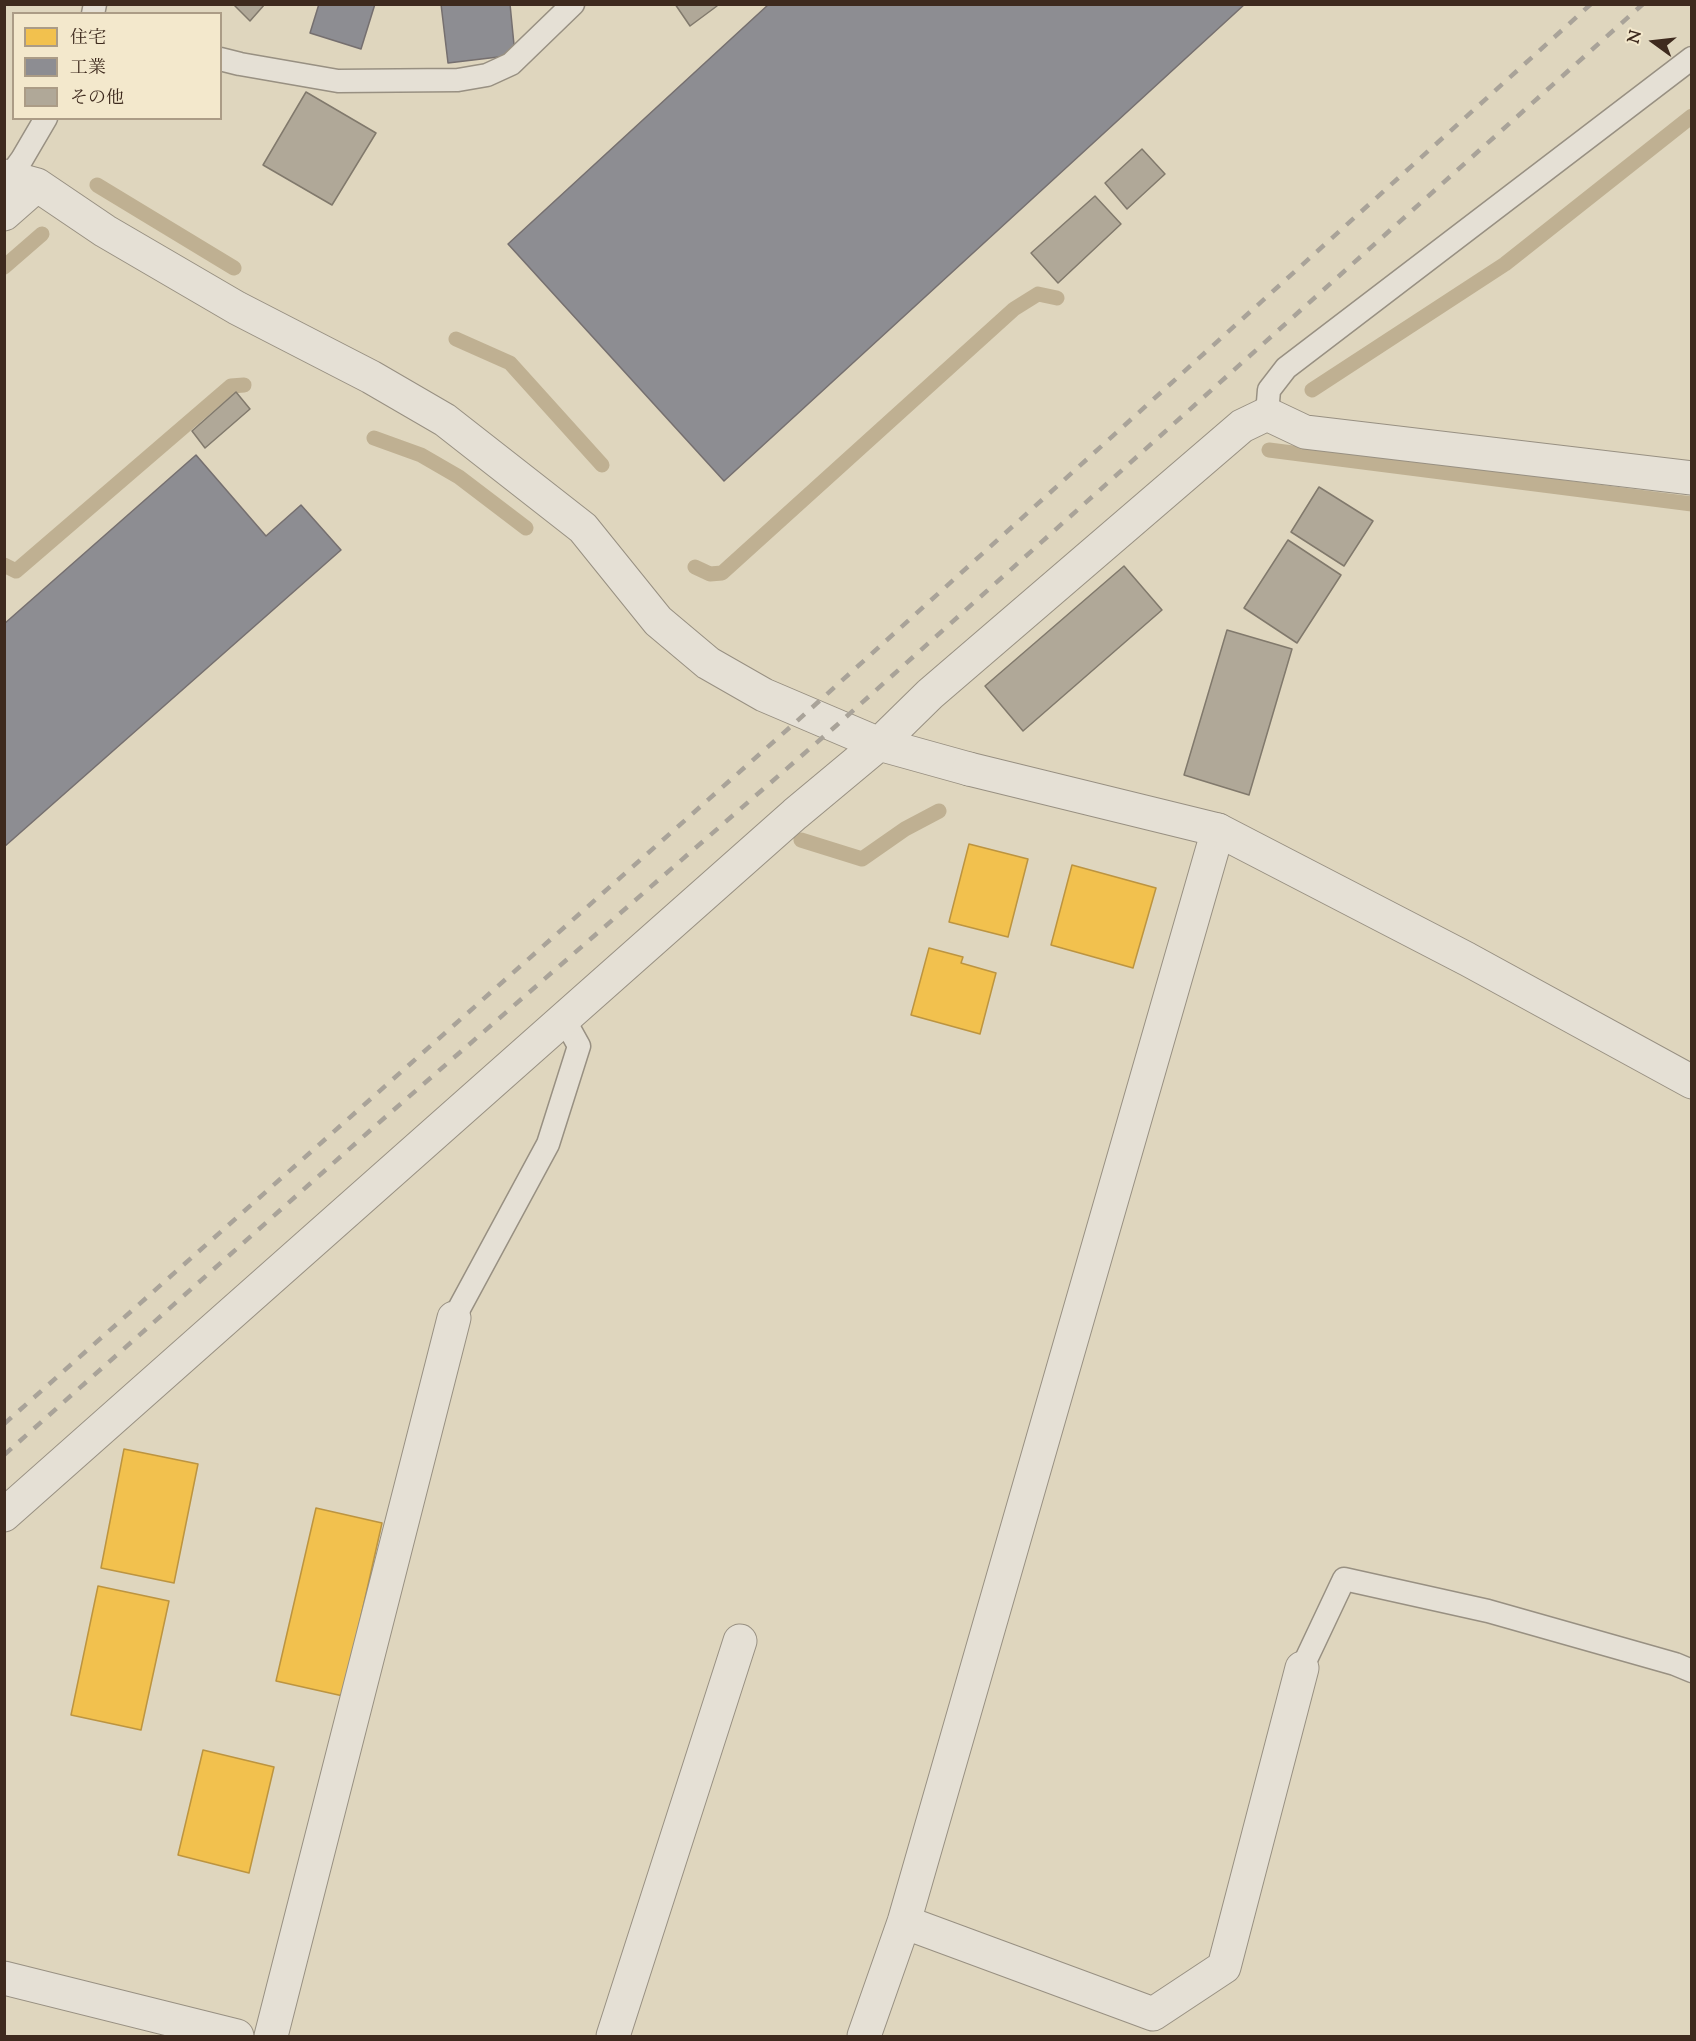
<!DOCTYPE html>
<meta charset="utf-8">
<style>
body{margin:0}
#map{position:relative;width:1696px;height:2041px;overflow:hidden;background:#dfd6be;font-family:"Sorts Mill Goudy","Noto Serif JP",serif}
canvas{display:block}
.frame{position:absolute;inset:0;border:6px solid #3e2a1e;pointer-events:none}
.legend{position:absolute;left:12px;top:12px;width:210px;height:108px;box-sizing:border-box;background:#f3e8cc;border:2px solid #ab9c86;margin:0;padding:8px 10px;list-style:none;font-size:18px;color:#3e2a1e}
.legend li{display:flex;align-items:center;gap:12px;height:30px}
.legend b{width:30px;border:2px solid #ab9c86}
.north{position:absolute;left:1624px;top:12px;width:60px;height:60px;-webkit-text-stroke:4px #f3e8cc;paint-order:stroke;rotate:285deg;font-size:16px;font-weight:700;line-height:24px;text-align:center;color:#3e2a1e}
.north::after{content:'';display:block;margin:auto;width:21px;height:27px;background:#3e2a1e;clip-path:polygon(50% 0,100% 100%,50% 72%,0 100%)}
</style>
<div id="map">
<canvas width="1696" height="2041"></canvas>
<div class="frame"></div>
<ul class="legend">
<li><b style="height:16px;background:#f2c14e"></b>住宅</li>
<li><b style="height:16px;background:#8d8d92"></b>工業</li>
<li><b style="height:16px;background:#b0a898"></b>その他</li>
</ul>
<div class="north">N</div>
</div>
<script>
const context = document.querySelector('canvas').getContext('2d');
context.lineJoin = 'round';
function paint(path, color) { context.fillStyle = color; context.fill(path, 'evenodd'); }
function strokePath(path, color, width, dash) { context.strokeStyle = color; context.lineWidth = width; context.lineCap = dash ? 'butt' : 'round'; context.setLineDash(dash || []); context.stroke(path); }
const homes = new Path2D(`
 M969,844L1028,859L1008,937L949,922Z
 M1072,865L1156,888L1133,968L1051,945Z
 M929,948L963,957L961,963L996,973L980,1034L911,1015Z
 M124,1449L198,1464L174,1583L101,1568Z
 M316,1508L382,1523L343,1696L276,1681Z
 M98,1586L169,1601L141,1730L71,1715Z
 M203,1750L274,1767L249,1873L178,1855Z`);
const industry = new Path2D(`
 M319,4H375L361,49L310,33Z
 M441,4H510L515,55L448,63Z
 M769,4H1245L724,481L508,244Z
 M196,455L266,536L301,505L341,550L4,847V624Z`);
const stream = new Path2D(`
 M97,185L234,268
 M4,267L42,234
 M456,339L510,363L602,465
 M1312,390L1505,264L1692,116
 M374,438L421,455L459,477L526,528
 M1269,450L1692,504
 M4,565L16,571L231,386L244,385
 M695,567L710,574L722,573L1014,309L1038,294L1057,298
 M801,840L862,859L905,829L939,811`);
const building = new Path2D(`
 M233,4H265L250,21Z
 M675,4H716L717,6L690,26Z
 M306,92L376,133L332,205L263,165Z
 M1142,149L1165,174L1127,209L1105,183Z
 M1095,196L1121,224L1058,283L1031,253Z
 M236,392L250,409L205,448L192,431Z
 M1319,487L1373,521L1344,566L1291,532Z
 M1288,540L1341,575L1297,643L1244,608Z
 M1124,566L1162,610L1023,731L985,686Z
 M1227,630L1292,649L1249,795L1184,775Z`);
const service = new Path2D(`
 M93,14L95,4
 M220,59L240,64L338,81L458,80L487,75L511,64L573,4
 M9,177L22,159L46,118
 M1267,414L1269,390L1286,368L1692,58
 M454,1318L548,1144L579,1046L564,1019
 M1302,1668L1344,1579L1488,1611L1675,1664L1692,1671`);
const minor = new Path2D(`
 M4,176L37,185L105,231L237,308L371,377L445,420L583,528L658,621L708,663L764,695L879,744L969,769
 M4,214L37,185
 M4,1515L795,814L879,744L930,694L1242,426L1267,414L1305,432L1692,478
 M904,1922L1153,2014L1224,1967L1302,1668
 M4,1978L237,2036
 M271,2036L454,1318
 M613,2036L740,1641
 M864,2036L904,1922L1218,830`);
const tertiary = new Path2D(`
 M969,769L1218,830L1467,959L1692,1082`);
const rail = new Path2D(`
 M4,1424L806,713L1591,4
 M4,1455L374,1127L837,725L1643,4`);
paint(homes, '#f2c14e');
strokePath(homes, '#bc9440', 1.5);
paint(industry, '#8d8d92');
strokePath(industry, '#756f6f', 1.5);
strokePath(stream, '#bfb092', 15);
paint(building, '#b0a898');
strokePath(building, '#81796c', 1.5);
strokePath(service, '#989082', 25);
strokePath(minor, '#989082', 35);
strokePath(tertiary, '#989082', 35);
strokePath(service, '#e5e0d5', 22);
strokePath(minor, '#e5e0d5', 33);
strokePath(tertiary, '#e5e0d5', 33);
strokePath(rail, '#a9a399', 4.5, [10, 10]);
</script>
